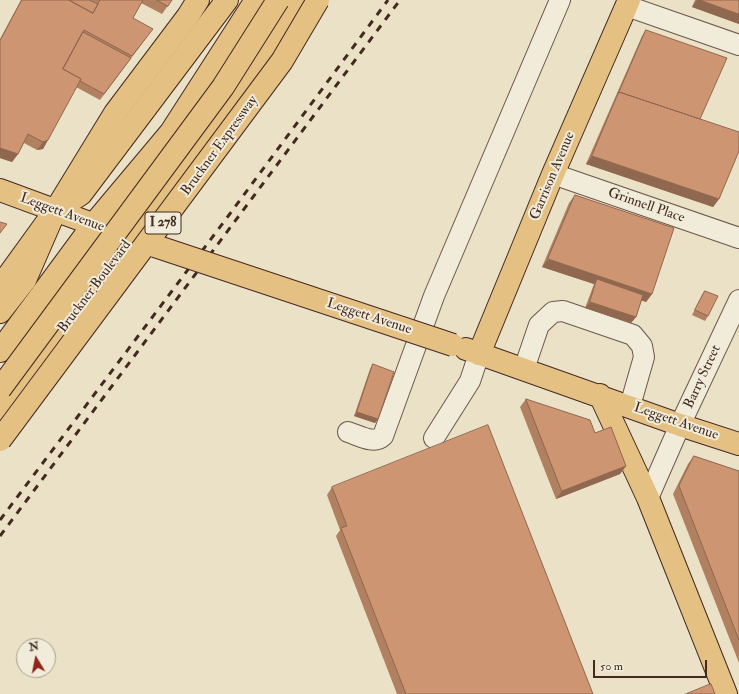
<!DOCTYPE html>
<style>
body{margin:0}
#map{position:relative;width:739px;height:694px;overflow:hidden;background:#eae1c6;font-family:"IM FELL Double Pica",serif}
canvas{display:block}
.north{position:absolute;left:16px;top:638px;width:40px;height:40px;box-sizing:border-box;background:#f1ecda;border:1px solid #ab9e90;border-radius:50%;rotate:350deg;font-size:11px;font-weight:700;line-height:16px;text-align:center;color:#432920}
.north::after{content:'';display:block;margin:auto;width:14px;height:18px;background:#8f2418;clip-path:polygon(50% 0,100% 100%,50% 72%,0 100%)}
.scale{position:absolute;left:593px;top:660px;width:114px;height:18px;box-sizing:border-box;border:2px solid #432920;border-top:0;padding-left:5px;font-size:12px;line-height:14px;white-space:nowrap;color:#432920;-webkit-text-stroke:3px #f1ecda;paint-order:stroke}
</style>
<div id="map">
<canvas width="739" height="694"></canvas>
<div class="north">N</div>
<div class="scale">50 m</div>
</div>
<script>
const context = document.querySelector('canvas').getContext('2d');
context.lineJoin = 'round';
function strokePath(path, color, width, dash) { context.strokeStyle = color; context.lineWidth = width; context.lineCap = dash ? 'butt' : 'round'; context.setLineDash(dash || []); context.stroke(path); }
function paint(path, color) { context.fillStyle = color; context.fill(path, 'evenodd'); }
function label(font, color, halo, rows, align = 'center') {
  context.font = font + ' "IM FELL Double Pica",serif'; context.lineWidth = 4; context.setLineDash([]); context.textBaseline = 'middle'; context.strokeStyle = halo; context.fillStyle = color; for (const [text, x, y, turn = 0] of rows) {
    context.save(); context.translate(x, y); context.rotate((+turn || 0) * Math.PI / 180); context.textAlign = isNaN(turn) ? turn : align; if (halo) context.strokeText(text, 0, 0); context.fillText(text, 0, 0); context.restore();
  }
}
const minor = new Path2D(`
 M627,6L739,45
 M553,174L739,238
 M524,369L539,325L553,312L563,311L633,335L642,346L644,357L630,406
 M348,432C358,435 374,445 383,436L434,296L560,0
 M434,438L470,381L479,354
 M648,498L680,425L739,300`);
const major = new Path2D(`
 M0,190L106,229
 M0,287L55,211L115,113L188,16L198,0
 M466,349L680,425L739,444
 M0,351L93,225L171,132L256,0
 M479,354L553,174L629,0
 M600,395L648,498L726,694
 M0,413L132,238L261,60L296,0`);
const highway = new Path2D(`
 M0,312L25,280L55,211L81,194L227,0`);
const rail = new Path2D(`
 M0,520L229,215L388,0
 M0,536L400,0`);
const majorBridge = new Path2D(`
 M155,246L453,345`);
const highwayBridge = new Path2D(`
 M0,389L223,87L278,0
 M0,440L282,61L318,0`);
const wall = new Path2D(`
 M21,0H172L162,14L141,3L133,18L147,37L100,100L76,87L43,149L37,150L24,143L18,154L12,162L0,158V39Z
 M695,0H739V24L692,7Z
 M646,30L700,119L719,199L713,207L586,164L642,36Z
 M575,195L652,294L646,302L642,300L636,317L631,323L585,308L594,284L542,267L569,203Z
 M705,291L708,316L705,321L692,315L702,295Z
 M373,364L378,419L375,423L354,416L370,369Z
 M526,399L595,433L626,466L620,474L556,499L520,407Z
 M694,456L739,471V663L673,494L688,464Z
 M332,487L593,694H397L336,536L340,530L327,495Z`);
const shadedWall = new Path2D(`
 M697,0H700L739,14V24L692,7Z
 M48,140L43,149L37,150L43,142Z
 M0,148L18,154L12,162L0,158Z
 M592,156L719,199L713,207L586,164Z
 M548,259L652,294L646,302L595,285L597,279L594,284L542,267Z
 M590,302L636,317L631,323L585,308Z
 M357,412L378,419L375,423L354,416Z
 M626,466L620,474L556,499L562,491Z`);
const building = new Path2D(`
 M22,0H69L93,13L100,0H99H143L133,18L153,29L132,56L84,30L63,69L81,79L48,140L43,142L28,134L18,154L0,148V41Z
 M69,0H89L98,4L93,13Z
 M157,0H172L168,6Z
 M700,0H739V14Z
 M646,30L727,58L700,119L619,92L618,94Z
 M83,32L131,58L104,94L80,81L81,79L63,69Z
 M619,92L739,132V151L719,199L592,156Z
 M575,195L674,228L652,294L548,259Z
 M0,222L7,224L0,233Z
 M597,279L643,295L636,317L590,302Z
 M705,291L718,296L708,316L695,310Z
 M373,364L394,372L378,419L357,412Z
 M526,399L590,420L595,433L611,427L626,466L562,491Z
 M488,425L593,694H406L341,528L347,526L332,487Z
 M694,456L739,471V640L679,486Z
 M711,684L715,694H686Z`);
const shields = [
 [163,223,36]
];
const shieldNames = [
 ["I 278",163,223]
];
const streetNames = [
 ["Bruckner Expressway",220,146,-54],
 ["Garrison Avenue",553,176,-67],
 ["Grinnell Place",646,206,19],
 ["Leggett Avenue",62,213,20],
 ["Bruckner Boulevard",95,287,-53],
 ["Leggett Avenue",369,317,18],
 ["Barry Street",703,377,-65],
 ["Leggett Avenue",676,422,19]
];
strokePath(minor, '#6d574a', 22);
strokePath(major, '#432920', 24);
strokePath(highway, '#432920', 24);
strokePath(minor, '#f1ecda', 20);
strokePath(major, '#e5c083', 22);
strokePath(highway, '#e5c083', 22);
strokePath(rail, '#432920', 3, [7, 7]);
strokePath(majorBridge, '#432920', 24, []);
strokePath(highwayBridge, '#432920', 24, []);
strokePath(majorBridge, '#e5c083', 22);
strokePath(highwayBridge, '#e5c083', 22);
paint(wall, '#b08061');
paint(shadedWall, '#90684f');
paint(building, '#cd9571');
strokePath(building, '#90684f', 1);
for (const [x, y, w] of shields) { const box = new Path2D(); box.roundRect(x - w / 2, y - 11, w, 22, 3); context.fillStyle = '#f1ecda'; context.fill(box); strokePath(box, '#432920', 1); }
label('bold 13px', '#432920', null, shieldNames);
label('14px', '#432920', '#f1ecda', streetNames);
</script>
